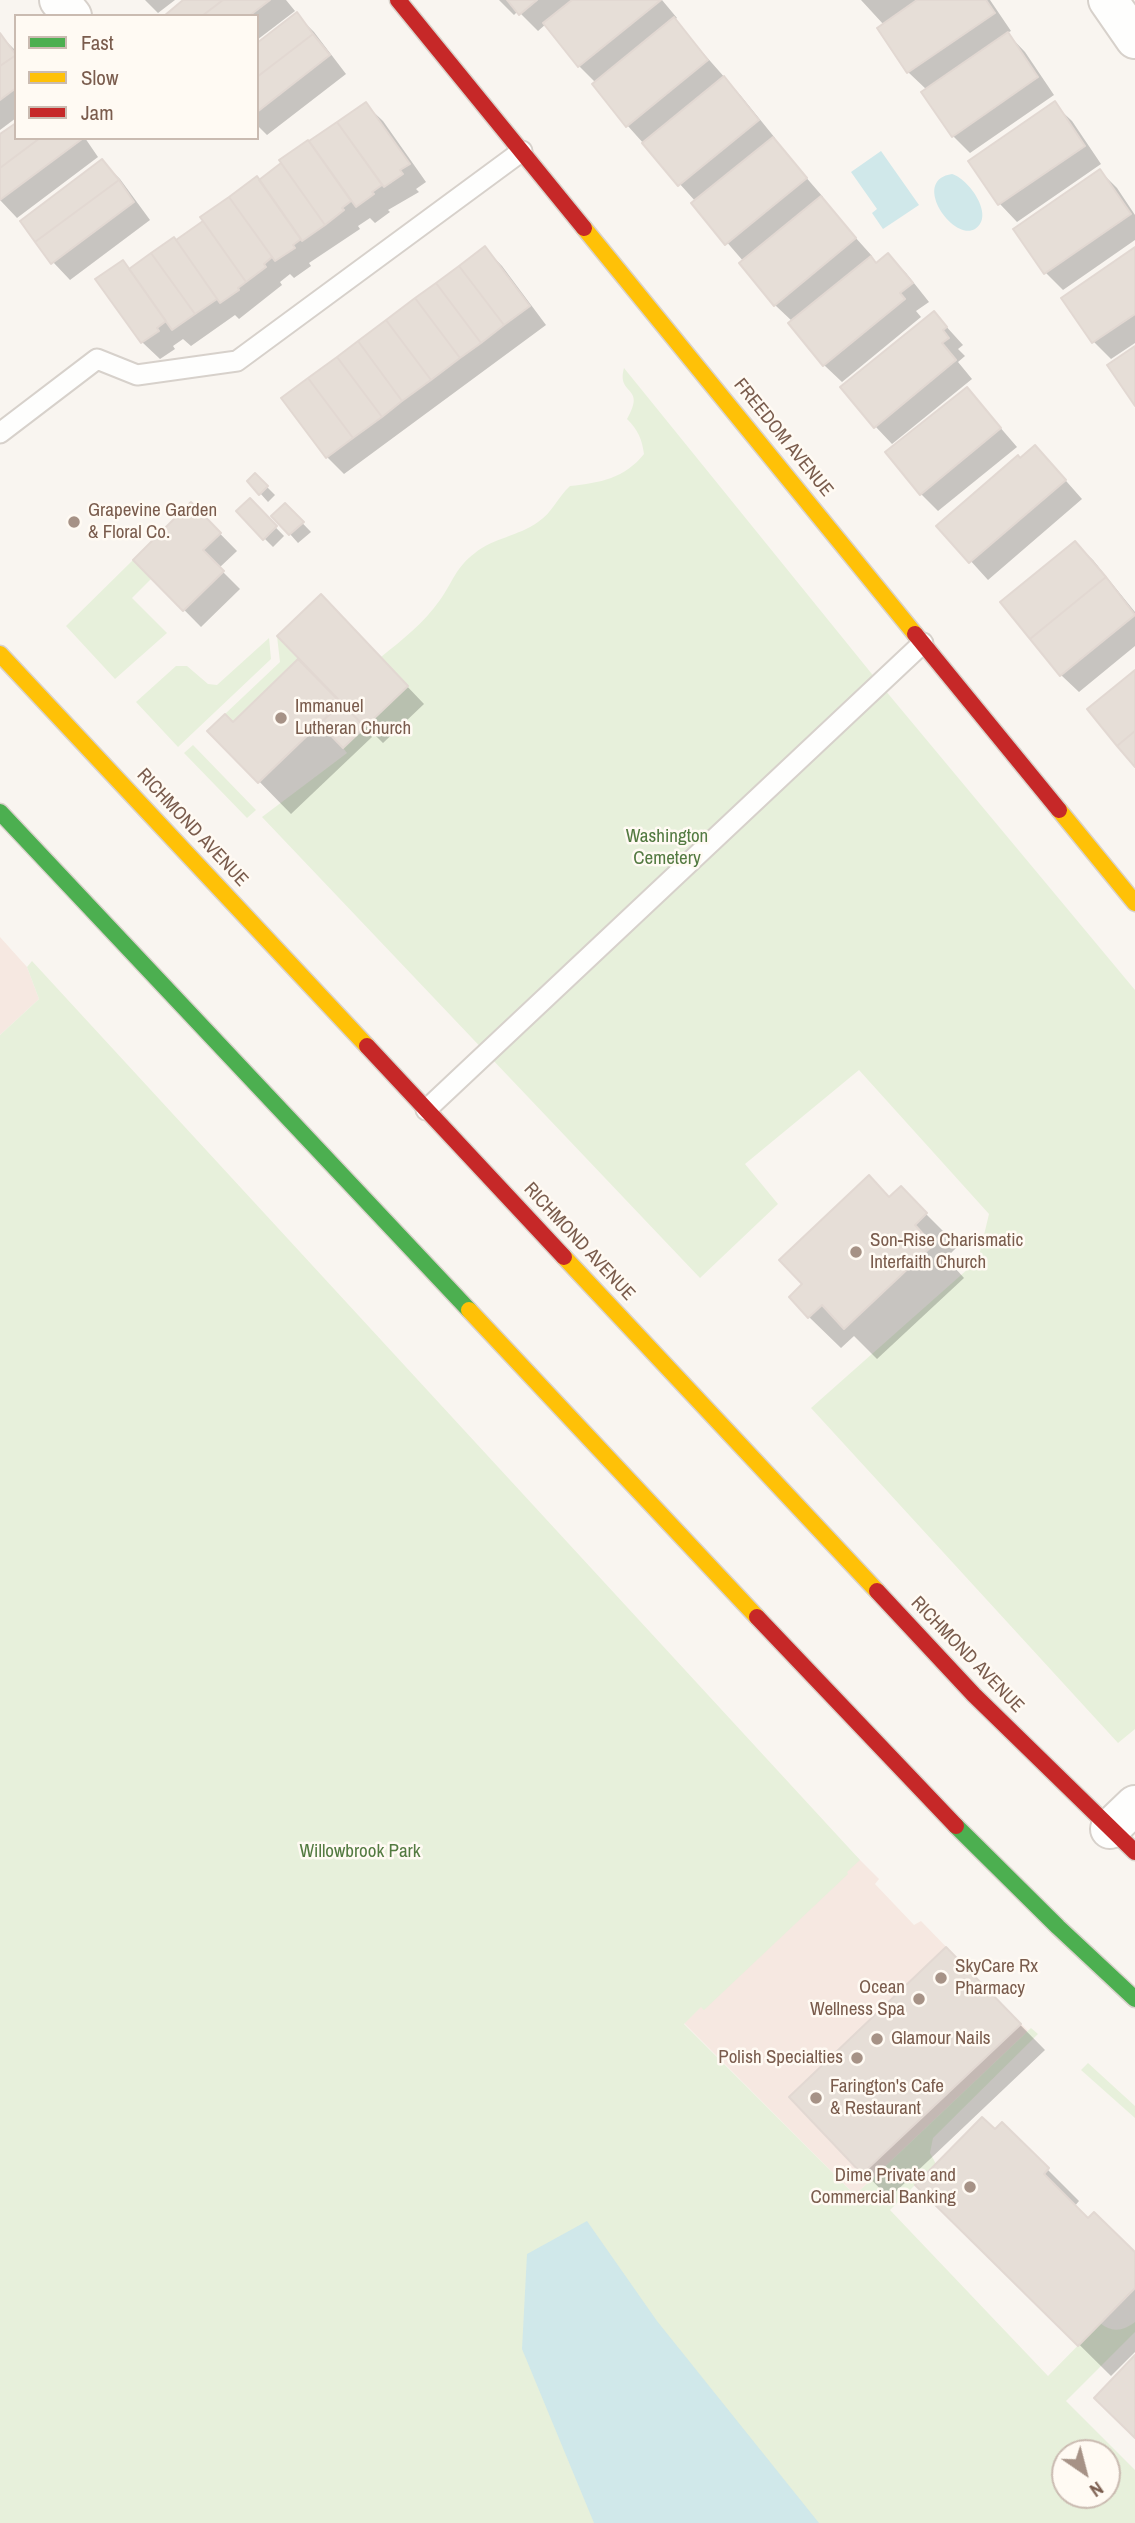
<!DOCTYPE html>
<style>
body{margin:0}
#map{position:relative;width:1135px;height:2523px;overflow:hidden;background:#f9f5f0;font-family:"Archivo Narrow",sans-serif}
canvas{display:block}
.legend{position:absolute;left:14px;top:14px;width:245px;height:126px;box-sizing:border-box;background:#fffaf3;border:2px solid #cabbb1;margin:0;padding:9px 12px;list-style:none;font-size:21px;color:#7a5c4d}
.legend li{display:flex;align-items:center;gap:14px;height:35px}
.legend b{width:35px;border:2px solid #cabbb1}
.north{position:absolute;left:1051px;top:2439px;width:70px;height:70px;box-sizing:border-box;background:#fffaf3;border:2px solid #cabbb1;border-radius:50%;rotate:145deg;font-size:19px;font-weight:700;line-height:28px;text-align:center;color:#7a5c4d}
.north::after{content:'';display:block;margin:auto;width:24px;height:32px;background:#a69286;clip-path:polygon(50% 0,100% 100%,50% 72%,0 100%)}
</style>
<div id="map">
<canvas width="1135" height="2523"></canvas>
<ul class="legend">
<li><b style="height:9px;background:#4caf50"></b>Fast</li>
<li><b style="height:9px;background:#ffc107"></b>Slow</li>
<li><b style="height:9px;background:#c62828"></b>Jam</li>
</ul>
<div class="north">N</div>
</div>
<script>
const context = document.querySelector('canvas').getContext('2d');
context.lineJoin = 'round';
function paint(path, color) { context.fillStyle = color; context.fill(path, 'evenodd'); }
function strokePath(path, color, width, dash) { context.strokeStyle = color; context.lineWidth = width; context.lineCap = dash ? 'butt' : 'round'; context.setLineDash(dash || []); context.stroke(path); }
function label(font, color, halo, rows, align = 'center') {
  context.font = font + ' "Archivo Narrow",sans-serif'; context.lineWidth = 5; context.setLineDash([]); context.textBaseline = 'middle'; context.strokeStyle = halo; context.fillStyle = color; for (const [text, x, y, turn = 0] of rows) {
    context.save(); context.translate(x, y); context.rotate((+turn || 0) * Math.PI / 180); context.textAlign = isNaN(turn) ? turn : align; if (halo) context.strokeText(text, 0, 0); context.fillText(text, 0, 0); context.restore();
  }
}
const commercial = new Path2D(`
 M0,937L27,967L39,999L0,1035Z
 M856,1856L879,1879L875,1884L914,1925L921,1921L1028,2031L855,2195L680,2019Z`);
const green = new Path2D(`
 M624,368L880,684L1135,990V1729L1118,1743L811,1408L978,1260L989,1214L859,1070L745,1164L778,1204L700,1278L262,817L347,753L343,748L408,686L381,657C402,640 424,623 440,600C453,582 455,568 475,553C493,538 519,536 538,522C552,513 558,497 570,486C600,483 625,478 644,454C642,439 638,430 627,419C647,385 616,396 624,368Z
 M133,560L151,579L132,598L167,633L115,679L66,626Z
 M277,636L298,659L233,722L225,714L280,662Z
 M269,638L271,659L178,747L136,702L176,666H187L208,684L217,685Z
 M193,745L256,810L247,818L184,753Z
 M32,961L860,1860L847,1872L848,1874L704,2010L701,2007L684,2024L855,2195L1031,2028L1038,2034L933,2138L930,2153L936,2164L890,2210L1048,2376L1100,2323C1112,2333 1123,2331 1135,2322V2332L1066,2401L1135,2470V2523H0V1035L39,999L27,967ZM1065,2453H1107V2495H1065Z
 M1088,2063L1135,2106V2118L1081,2070Z`);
const water = new Path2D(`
 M881,151L919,205L883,229L872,213L877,209L851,172Z
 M952,174C968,178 996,216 975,229C953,242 910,180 952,174Z
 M587,2221L657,2321L819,2523H594L522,2349L527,2254Z`);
const shadow = new Path2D(`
 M145,0H175L158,13Z
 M186,0H286L295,11L257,40V16H166Z
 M499,0H662L677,18L674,20L741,96L775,138L773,139L823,197L821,199L872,256L870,258L877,264L888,256L906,273L929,302L916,311L921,317L842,382L824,365L793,322L775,305L744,262L693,203L696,202L627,125L596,83L579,66L546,24L538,31L518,11L514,15Z
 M861,0H990L1011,31L1007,33L1025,52L1054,95L970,153L953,136L927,90L908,72L884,25Z
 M297,15L314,32L346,74L267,135L257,125V45Z
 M0,35L16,51V118L0,130Z
 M365,104L383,121L426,182L416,189L419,192L388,210L390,212L375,223L370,218L358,226L360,229L309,263L311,266L294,278L290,274L280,282L282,285L239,319L235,315L191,346L183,339L173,346L175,349L160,359L142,342L97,280L131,270L176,242L205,221L202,217L257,179L260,182L284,164L281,161Z
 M1054,104L1072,121L1101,164L1017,222L1000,204L971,162Z
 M0,137L85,138L98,157L17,218L0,200Z
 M102,161L120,179L150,220L70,280L53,262Z
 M1100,171L1117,188L1135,215V240L1063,290L1046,273Z
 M485,248L502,266L546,325L344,474L327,457Z
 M1135,249V343L1111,359L1094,342L1064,298Z
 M934,313L963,345L958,349L965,356L958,362L972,379L892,444L875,426Z
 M967,389L1017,447L938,511L921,494Z
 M1021,460L1052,465L1082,499L988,580L939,526Z
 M255,475L275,495L268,502L260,493Z
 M250,501L284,536L273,547L238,512Z
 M191,504L237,551L219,568L240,589L201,627L135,560Z
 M285,505L311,532L298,543L274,516Z
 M1075,543L1093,560L1135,612V646L1079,692L1061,675L1002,603Z
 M338,614L424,704L383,743L369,729L367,731L372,737L291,814L210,731L233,724L307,669Z
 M901,1189L958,1246L946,1258L964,1278L877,1359L854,1336L841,1348L809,1317L804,1284Z
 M971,1975L1045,2050L889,2198L791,2097Z
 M1048,2170L1079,2201L1074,2207L1088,2221L1135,2255V2352L1111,2376L918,2185Z`);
const building = new Path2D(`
 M183,0H223L202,16H164Z
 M223,0H270L249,16H202Z
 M507,0H537L519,15Z
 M572,0H661L578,67L543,23Z
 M917,0H986L995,13L907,73L877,28Z
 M297,12L313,34L257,77V43Z
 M674,17L708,60L626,127L592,84Z
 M1008,32L1038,77L952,137L921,92Z
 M0,33L16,55L0,66Z
 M313,34L330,55L257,112V77Z
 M16,55V88L0,100V66Z
 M724,76L759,120L678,186L642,143Z
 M1055,101L1085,146L998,205L968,161Z
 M366,102L410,164L400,170L403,174L384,187L337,122Z
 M337,122L382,185L372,192L374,194L356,207L309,141Z
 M16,123V138H40L0,168V134Z
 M773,137L807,178L725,245L691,203Z
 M40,138L82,139L0,200V168Z
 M308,140L351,201L342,208L344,210L325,225L279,160Z
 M102,159L119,180L35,242L20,221Z
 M281,163L325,225L302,241L259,180Z
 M1100,169L1131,214L1044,274L1013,229Z
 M257,176L301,239L293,245L295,248L275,261L229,197Z
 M119,180L134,202L51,264L35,242Z
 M821,196L856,238L774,306L739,263Z
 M229,197L272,257L264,264L266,267L246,282L200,217Z
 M203,221L246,282L238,288L239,290L220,303L176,240Z
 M174,237L217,299L195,314L151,253Z
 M485,246L530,306L504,325L459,266Z
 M1135,247V314L1092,343L1061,298Z
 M151,253L195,314L172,330L129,269Z
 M888,253L913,283L900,293L905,299L823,366L788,323L871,256L876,263Z
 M123,260L166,321L157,328L159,331L141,343L95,279Z
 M459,266L504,325L481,343L436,283Z
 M436,283L481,343L460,358L415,298Z
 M415,298L460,358L431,380L386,320Z
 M934,311L947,327L943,330L949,338L942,343L956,360L874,428L840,387Z
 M386,320L431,380L402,401L358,341Z
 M358,341L402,401L382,417L337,357Z
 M1135,346V406L1107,365Z
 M337,357L382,417L353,438L308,378Z
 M308,378L353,438L326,458L281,398Z
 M967,387L1001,428L920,495L885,452Z
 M1035,445L1066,480L969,563L936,526L1018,455L1020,458Z
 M255,473L268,486L259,495L247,481Z
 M250,498L277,526L263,540L236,511Z
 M191,502L221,533L203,550L224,571L183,611L133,560Z
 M285,503L304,522L289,535L271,516Z
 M1075,541L1106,577L1030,639L1000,602Z
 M1106,577L1135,615L1060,676L1030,639Z
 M321,594L408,686L365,727L277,636Z
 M298,659L341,703L258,783L207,731L225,714L233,722Z
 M1135,670V731L1117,746L1087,709Z
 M341,703L365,727L343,748L320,724Z
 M1135,731V767L1117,746Z
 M869,1175L889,1197L901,1186L927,1213L915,1225L933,1245L844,1329L822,1305L808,1318L789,1297L802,1284L779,1260Z
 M946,1947L1021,2024L862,2174L789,2097Z
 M982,2117L995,2129L1002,2122L1049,2168L1044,2174L1088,2218L1094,2212L1135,2252V2288L1078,2346L915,2185Z
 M1135,2355V2438L1094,2398Z`);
const lane = new Path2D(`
 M0,433L97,359L137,375L237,361L522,151
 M426,1110L923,643`);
const street = new Path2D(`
 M59,0L72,16
 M1108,0L1135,39
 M1110,1829L1135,1805`);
const fast = new Path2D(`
 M0,812L469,1310
 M956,1826L1058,1927L1135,1999`);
const slow = new Path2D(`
 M584,228L915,634
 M0,654L367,1046
 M1059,810L1135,903
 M564,1257L877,1591
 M469,1310L757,1617`);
const jam = new Path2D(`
 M398,0L584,228
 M915,634L1059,810
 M367,1046L564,1257
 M877,1591L974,1695L1135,1852
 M757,1617L956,1826`);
const markers = [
 [74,522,7,"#a69286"],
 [281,718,7,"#a69286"],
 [856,1252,7,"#a69286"],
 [941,1978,7,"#a69286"],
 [919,1999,7,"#a69286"],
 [877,2039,7,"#a69286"],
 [857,2058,7,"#a69286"],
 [816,2098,7,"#a69286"],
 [970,2187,7,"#a69286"]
];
const streetNames = [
 ["FREEDOM AVENUE",783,438,51],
 ["RICHMOND AVENUE",192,828,47],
 ["RICHMOND AVENUE",579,1242,47],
 ["RICHMOND AVENUE",967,1655,46]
];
const poiNames = [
 ["Grapevine Garden",88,511],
 ["& Floral Co.",88,533],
 ["Immanuel",295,707],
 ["Lutheran Church",295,729],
 ["Son-Rise Charismatic",870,1241],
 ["Interfaith Church",870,1263],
 ["SkyCare Rx",955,1967],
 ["Pharmacy",955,1989],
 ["Ocean",905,1988,"right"],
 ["Wellness Spa",905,2010,"right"],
 ["Glamour Nails",891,2039],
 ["Polish Specialties",843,2058,"right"],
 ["Farington's Cafe",830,2087],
 ["& Restaurant",830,2109],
 ["Dime Private and",956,2176,"right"],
 ["Commercial Banking",956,2198,"right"]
];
const parkNames = [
 ["Washington",667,837],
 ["Cemetery",667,859],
 ["Willowbrook Park",360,1852]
];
paint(commercial, '#f6e8e1');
paint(green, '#e7f0db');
paint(water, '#d0e8ea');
paint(shadow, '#0003');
paint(building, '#e6ded7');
strokePath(building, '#e2d8d2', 2);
strokePath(lane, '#d7d1cb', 23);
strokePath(street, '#d7d1cb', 42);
strokePath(fast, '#d9d2cb', 19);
strokePath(slow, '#d9d2cb', 19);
strokePath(jam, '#d9d2cb', 19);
strokePath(lane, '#fefefd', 19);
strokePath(street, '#fefefd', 38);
strokePath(fast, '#4caf50', 16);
strokePath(slow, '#ffc107', 16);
strokePath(jam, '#c62828', 16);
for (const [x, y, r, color] of markers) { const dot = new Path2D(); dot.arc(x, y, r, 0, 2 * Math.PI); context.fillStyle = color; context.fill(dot); strokePath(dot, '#fffaf3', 2.5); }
label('19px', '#7a5c4d', '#fffaf3', streetNames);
label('19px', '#7a5c4d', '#fffaf3', poiNames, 'left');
label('19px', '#537a41', '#fffaf3', parkNames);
</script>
